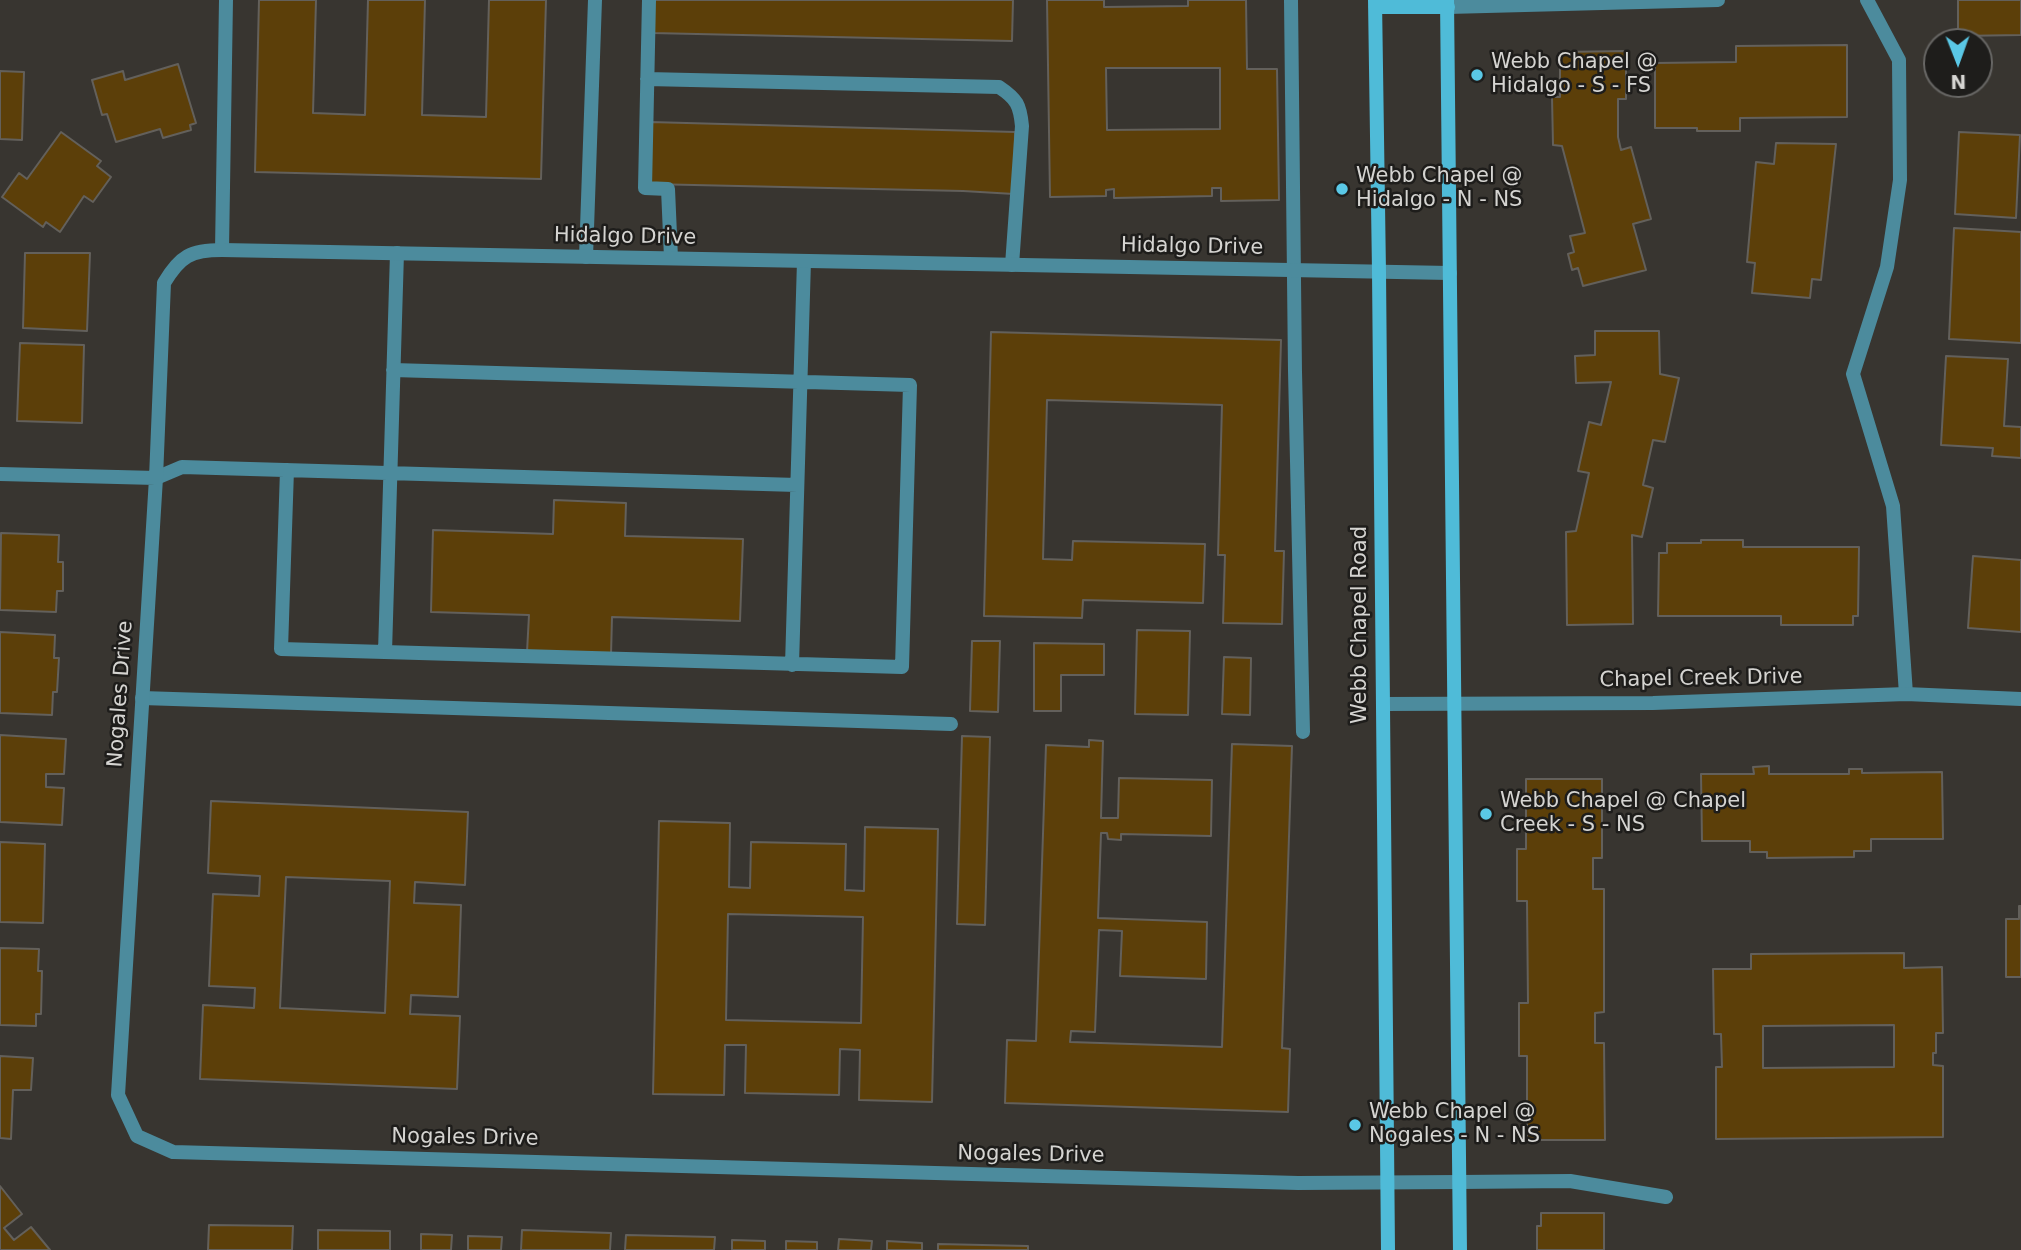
<!DOCTYPE html>
<style>
body{margin:0}
#map{position:relative;width:2021px;height:1250px;overflow:hidden;background:#383530;font-family:"DejaVu Sans",sans-serif}
canvas{display:block}
.north{position:absolute;left:1923px;top:28px;width:70px;height:70px;box-sizing:border-box;background:#1e1d1b;border:2px solid #676664;border-radius:50%;rotate:179deg;font-size:19px;font-weight:700;line-height:28px;text-align:center;color:#d5d4d1}
.north::after{content:'';display:block;margin:auto;width:24px;height:32px;background:#5ac8e6;clip-path:polygon(50% 0,100% 100%,50% 72%,0 100%)}
</style>
<div id="map">
<canvas width="2021" height="1250"></canvas>
<div class="north">N</div>
</div>
<script>
const context = document.querySelector('canvas').getContext('2d');
context.lineJoin = 'round';
function paint(path, color) { context.fillStyle = color; context.fill(path, 'evenodd'); }
function strokePath(path, color, width, dash) { context.strokeStyle = color; context.lineWidth = width; context.lineCap = dash ? 'butt' : 'round'; context.setLineDash(dash || []); context.stroke(path); }
function label(font, color, halo, rows, align = 'center') {
  context.font = font + ' "DejaVu Sans",sans-serif'; context.lineWidth = 5; context.setLineDash([]); context.textBaseline = 'middle'; context.strokeStyle = halo; context.fillStyle = color; for (const [text, x, y, turn = 0] of rows) {
    context.save(); context.translate(x, y); context.rotate((+turn || 0) * Math.PI / 180); context.textAlign = isNaN(turn) ? turn : align; if (halo) context.strokeText(text, 0, 0); context.fillText(text, 0, 0); context.restore();
  }
}
const building = new Path2D(`
 M259,0H316L313,113L365,115L368,0H425L422,115L486,117L489,0H546L541,179L255,172Z
 M653,0H1013L1012,41L652,33Z
 M1047,0H1104V7L1188,6V0H1246L1247,69H1277L1279,200L1221,201V188H1212V196L1114,198V189L1106,190V196L1050,197ZM1106,68H1220V129L1107,130Z
 M1958,0H2021V35L1958,36Z
 M1847,45V117L1740,118V131H1697V128H1655V63L1736,62V46Z
 M1626,51V99H1618V137L1621,150L1631,147L1651,219L1633,224L1646,270L1583,286L1578,268L1572,270L1568,254L1574,252L1570,236L1585,233L1562,146L1553,145L1552,97H1560V52Z
 M178,64L196,123L190,125L191,130L163,138L160,129L116,142L107,114L102,115L92,80L123,71L125,80Z
 M0,71L24,72L22,140L0,139Z
 M650,122L1015,132L1014,194L963,191L649,184Z
 M61,132L101,161L97,166L111,177L93,202L84,196L60,232L46,222L43,227L2,197L19,173L27,179Z
 M1959,132L2020,135L2016,218L1955,214Z
 M1776,143L1836,144L1821,280L1812,279L1810,298L1752,293L1755,263L1747,262L1756,162L1774,164Z
 M1954,228L2021,232V343L1949,339Z
 M25,253H90L87,331L23,328Z
 M1595,331H1659L1660,374L1679,378L1665,442L1653,440L1643,485L1653,488L1642,537L1632,535L1633,624L1567,625L1566,532L1576,531L1589,473L1578,471L1589,422L1601,425L1611,382L1576,383L1575,356L1595,355Z
 M991,332L1281,340L1275,551H1284L1282,624L1223,623L1225,555H1218L1222,405L1047,400L1043,559L1072,560L1073,541L1205,544L1203,603L1083,600L1082,618L984,616Z
 M20,343L84,345L82,423L17,421Z
 M1946,356L2008,359L2004,426L2021,427V458L1992,456L1993,448L1941,445Z
 M554,500L626,503L625,536L743,539L740,621L612,617L611,655L527,652L529,615L431,612L433,530L553,534Z
 M1,533L59,535L58,562H63V591H57L56,612L0,610Z
 M1701,540H1743V547H1859L1858,616H1853V625H1781V616H1658L1659,553H1667V543H1701Z
 M1973,556L2021,560V632L1968,628Z
 M1137,630L1190,631L1188,715L1135,714Z
 M0,632L55,635L54,658H59L57,692H53L52,715L0,713Z
 M972,641H1000L998,712L970,711Z
 M1034,643L1104,644V675H1061V711H1034Z
 M1224,657L1251,658L1250,715L1222,714Z
 M0,735L66,739L64,774H46V787L64,788L62,825L0,822Z
 M962,736L990,737L985,925L957,924Z
 M1089,740L1103,741L1101,818H1118L1119,778L1212,780L1211,836L1121,834V840L1108,839L1107,833H1101L1098,918L1207,922L1206,979L1120,976L1122,931L1099,930L1095,1032L1071,1031L1070,1042L1222,1047L1232,744L1292,746L1282,1048L1290,1049L1288,1112L1005,1103L1007,1040L1036,1041L1046,745L1089,747Z
 M1769,766V774H1849V769H1862V773L1942,772L1943,839H1871V851H1854V857L1767,858V852H1750V841H1702L1701,774H1754L1753,767Z
 M1526,779H1602V858H1593V889H1604V1012L1595,1013V1043H1604L1605,1140H1527V1056H1519V1003H1528L1527,901H1517V849H1526Z
 M211,801L468,812L465,885L415,882L414,903L461,905L458,997L411,995L410,1014L460,1016L457,1089L200,1079L203,1005L254,1008L255,988L209,986L213,894L259,896L260,876L208,873ZM286,877L390,881L385,1013L280,1008Z
 M659,821L730,823L729,887L750,888L751,842L846,844L845,890L864,891L865,827L938,829L932,1102L859,1100L860,1050L840,1049L839,1095L745,1093L746,1045H725L724,1095L653,1094ZM728,914L863,917L861,1023L726,1020Z
 M0,842L45,844L43,923L0,922Z
 M2019,906H2021V977H2006V919H2019Z
 M0,948L39,949L38,971H42L41,1014H36V1026L0,1025Z
 M1904,953V968L1942,967L1943,1033H1936V1053H1933V1065L1943,1066V1137L1716,1139V1067H1722L1721,1034H1714L1713,969H1751V954ZM1894,1025V1067L1763,1068V1026Z
 M0,1056L33,1058L31,1090H13L11,1139L0,1138Z
 M0,1186L22,1214L4,1228L14,1240L31,1227L50,1250H0Z
 M1541,1213H1604V1250H1537V1226H1541Z
 M209,1225L293,1226L292,1250H208Z
 M318,1230L390,1231V1250H318Z
 M522,1230L611,1233L610,1250H521Z
 M421,1234L452,1235L451,1250H421Z
 M626,1235L715,1237L714,1250H625Z
 M468,1236L502,1237L501,1250H468Z
 M839,1239L872,1241L871,1250H838Z
 M732,1240L765,1241V1250H732Z
 M786,1241L817,1242V1250H786Z
 M887,1241L922,1243V1250H887Z
 M938,1244L1028,1246V1250H938Z`);
const lane = new Path2D(`
 M649,0L645,188L668,189L671,258
 M1291,0L1295,371L1303,732
 M1867,0L1899,60L1900,180L1887,267L1853,374L1893,506L1906,694
 M1448,7L1718,0
 M647,79L999,87C1017,99 1020,105 1022,126L1012,265
 M222,250L226,0
 M586,257L595,0
 M287,470L281,649L902,667L910,385L393,370
 M156,478L182,467L797,485
 M385,652L397,253
 M792,665L804,261
 M142,698L951,724
 M1459,1182L1570,1181L1666,1197`);
const street = new Path2D(`
 M1450,273L222,250C191,250 180,256 164,283L156,478L118,1095L137,1136L173,1152L1298,1183L1459,1182
 M0,474L156,478
 M1383,704L1653,703L1906,694L2021,699`);
const secondary = new Path2D(`
 M1375,0L1379,272L1388,1250
 M1447,0L1460,1250
 M1375,7H1448`);
const markers = [
 [1477,75,7,"#5ac8e6"],
 [1342,189,7,"#5ac8e6"],
 [1486,814,7,"#5ac8e6"],
 [1355,1125,7,"#5ac8e6"]
];
const poiNames = [
 ["Webb Chapel @",1491,63],
 ["Hidalgo - S - FS",1491,87],
 ["Webb Chapel @",1356,177],
 ["Hidalgo - N - NS",1356,201],
 ["Webb Chapel @ Chapel",1500,802],
 ["Creek - S - NS",1500,826],
 ["Webb Chapel @",1369,1113],
 ["Nogales - N - NS",1369,1137]
];
const streetNames = [
 ["Hidalgo Drive",625,237,1],
 ["Hidalgo Drive",1192,247,1],
 ["Webb Chapel Road",1361,625,-90],
 ["Chapel Creek Drive",1701,679,-1],
 ["Nogales Drive",121,694,-86],
 ["Nogales Drive",465,1138,1],
 ["Nogales Drive",1031,1155,1]
];
paint(building, '#5c3f09');
strokePath(building, '#63605b', 2);
strokePath(lane, '#4c8b9d', 14);
strokePath(street, '#4c8b9d', 14);
strokePath(secondary, '#4fbbd8', 14);
for (const [x, y, r, color] of markers) { const dot = new Path2D(); dot.arc(x, y, r, 0, 2 * Math.PI); context.fillStyle = color; context.fill(dot); strokePath(dot, '#1e1d1b', 2.5); }
label('21px', '#d5d4d1', '#1e1d1b', poiNames, 'left');
label('21px', '#d5d4d1', '#1e1d1b', streetNames);
</script>
